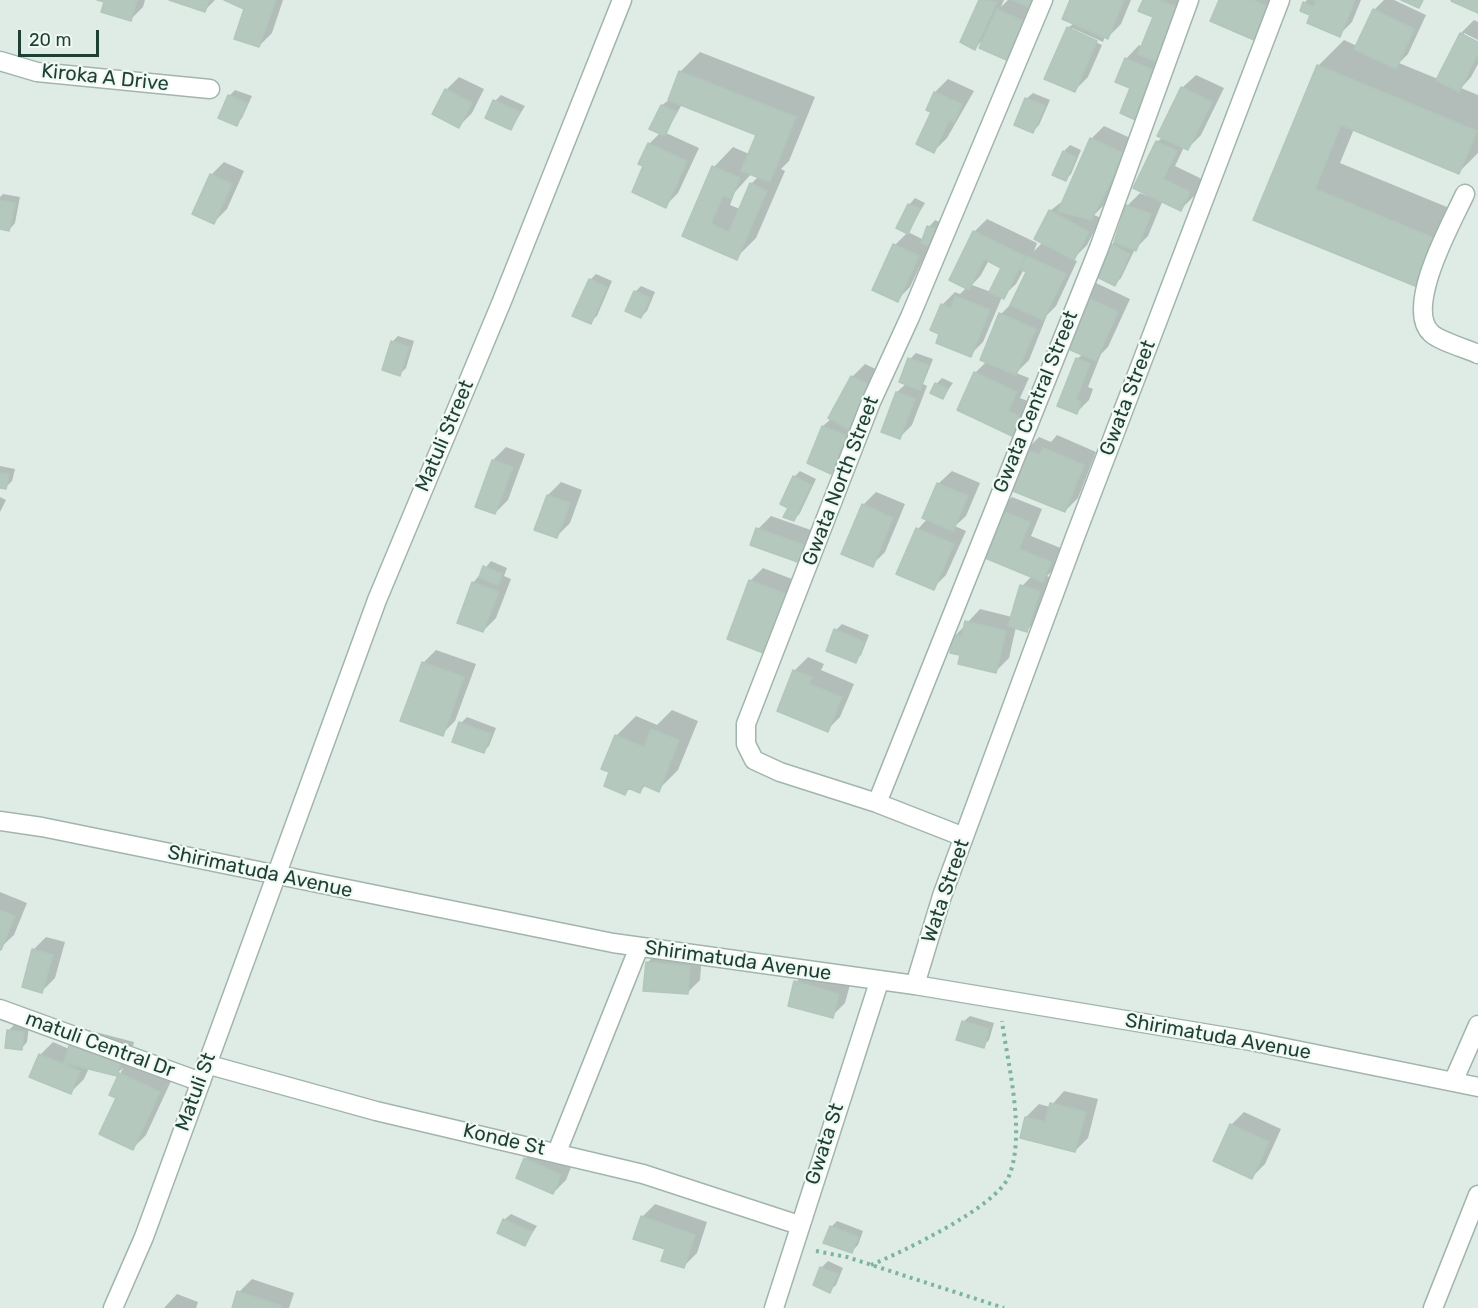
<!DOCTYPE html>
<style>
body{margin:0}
#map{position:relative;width:1478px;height:1308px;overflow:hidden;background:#dfece6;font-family:Rubik,sans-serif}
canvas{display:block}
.scale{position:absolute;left:18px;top:30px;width:81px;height:27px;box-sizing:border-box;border:3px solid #1e3f34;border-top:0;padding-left:8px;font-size:18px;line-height:21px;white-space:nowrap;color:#1e3f34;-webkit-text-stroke:4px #f0f9f4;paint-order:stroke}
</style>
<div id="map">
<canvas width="1478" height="1308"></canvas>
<div class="scale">20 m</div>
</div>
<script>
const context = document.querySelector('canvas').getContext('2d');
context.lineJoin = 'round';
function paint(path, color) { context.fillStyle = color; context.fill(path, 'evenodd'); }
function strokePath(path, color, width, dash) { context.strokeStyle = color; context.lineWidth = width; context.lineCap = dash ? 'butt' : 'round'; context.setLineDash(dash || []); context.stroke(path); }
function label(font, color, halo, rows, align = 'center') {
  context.font = font + ' Rubik,sans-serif'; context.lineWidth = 4.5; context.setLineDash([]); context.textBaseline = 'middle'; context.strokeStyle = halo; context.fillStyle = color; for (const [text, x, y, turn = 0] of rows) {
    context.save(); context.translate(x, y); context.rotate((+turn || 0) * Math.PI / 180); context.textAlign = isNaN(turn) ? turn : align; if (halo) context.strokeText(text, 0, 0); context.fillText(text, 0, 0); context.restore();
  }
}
const shadow = new Path2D(`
 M102,0H145L143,7L130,20Z
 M174,0H215L204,11Z
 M225,0H283L272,33L259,46L246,8Z
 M981,0H1004L1001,7L1008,0H1034L1029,5L1041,10L1024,47L985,38L975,48L962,42Z
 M1072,0H1131L1121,24L1108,37L1105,36L1103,42L1072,28V31L1102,45L1088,77L1075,90L1068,28L1074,23Z
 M1145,0H1192L1174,61L1132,88L1117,81L1126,59L1139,45L1143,47L1155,17Z
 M1221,0H1277L1267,25L1254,38Z
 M1307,0H1361L1352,22L1339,35L1312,14L1304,3Z
 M1384,0H1394L1426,15L1408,54L1399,63L1438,79L1461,33L1474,20L1478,22V40L1464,33V36L1478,44V64L1471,77L1461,88L1478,95V153L1459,172L1354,129L1340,163L1459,212L1440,258L1414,284L1255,219L1318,66L1344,40L1357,46L1374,10Z
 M700,52L815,97L789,161L781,169L785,171L756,238L736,258L684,235L714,167L733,147L749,154L758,134L682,104L666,133L699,148L678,193L665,206L645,166L649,144L660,133L651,128L662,105L669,100L680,72ZM752,173L759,176L751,184L740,209L730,205L735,192Z
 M1196,75L1224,88L1201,135L1188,148L1184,147L1175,166L1202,179L1194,196L1181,209L1163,200L1148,236L1135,249L1121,278L1115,284L1111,245L1116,240L1127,206L1140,193L1148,196L1157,142L1163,137L1159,135L1182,88Z
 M459,77L484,89L472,113L459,126L446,90Z
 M948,79L974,91L947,138L934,151L933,111L928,109L935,92Z
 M235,90L252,96L242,118L236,124L229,96Z
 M1033,93L1050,100L1039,125L1033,131L1026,99Z
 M501,95L525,106L511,129L495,101Z
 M1104,126L1137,141L1104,205L1094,215L1101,218L1087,245L1073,259L1077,261L1056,306L1047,315L1029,360L1016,373L1029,378L1020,398L1033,403L1025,421L1012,434L975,373L987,361L1001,314L1013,302L1028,271L1024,269L1016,284L1002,297L983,342L970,355L941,333L942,305L955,292L960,294L967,287L974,232L987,219L1037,243L1034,251L1043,242L1050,211L1065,199L1091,139ZM989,260L1003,267L991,292L972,285L981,275Z
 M1070,145L1081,150L1071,174L1065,180L1064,151Z
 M224,162L244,171L227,209L214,222L211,175Z
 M3,194L20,197L15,223L9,230L0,228V197Z
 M915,198L925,203L908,232L924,240L929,227L935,220L946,225L930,245L910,287L897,300L895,245L908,232L909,205Z
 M596,274L612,281L597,316L590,322V280Z
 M1096,283L1130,299L1108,347L1101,354L1088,387L1093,389L1089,400L1076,413L1059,406L1077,359L1083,354V296Z
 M641,286L655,292L647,311L641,317L635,292Z
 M398,336L414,341L406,368L400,374L392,342Z
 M916,353L933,359L923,384L927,386L912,425L899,438L882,431L897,392L907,383L910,359Z
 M865,364L884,373L844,459L831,472L809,463L823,426L832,418L852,377Z
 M942,378L953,383L943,397L936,384Z
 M1057,435L1096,452L1078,498L1065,511L1026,450L1039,437L1051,442Z
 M506,447L525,454L508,500L495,513L476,506L493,460Z
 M0,466L15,469L12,481L6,487L0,486Z
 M800,471L816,479L800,513L794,520V477Z
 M952,471L980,483L966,516L955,526L966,531L946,575L933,588L898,573L918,529L928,518L938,484Z
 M561,482L582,490L570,523L557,536L548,495Z
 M876,492L905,504L885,552L872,565L863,505Z
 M0,497L6,500L0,512Z
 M1012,497L1042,509L1031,536L1063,549L1056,567L1047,576L1052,578L1040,617L1027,630L1016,627L1009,658L996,671L962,654L956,635L980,609L1012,617L1022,586L1032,576L999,510Z
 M771,516L825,535L806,563L758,529Z
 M491,561L507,568L504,576L511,579L496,618L483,631L473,583Z
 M763,568L800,582L779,639L750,581Z
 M842,624L869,635L861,655L855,661L836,630Z
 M436,650L476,664L455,721L442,734L423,663Z
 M808,657L824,664L821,670L854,684L840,717L827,730L779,710L795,670Z
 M672,710L698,721L678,770L658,790L646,785L639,792L630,788L625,793L611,772L616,736L636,716L657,725Z
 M467,717L496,728L489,746L483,752L461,723Z
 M0,892L27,903L14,935L0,948Z
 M46,937L65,942L55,978L42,991L33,950Z
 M660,950L702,954L700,980L687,993L647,963Z
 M809,969L851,981L845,1003L832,1016L796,982Z
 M970,1016L994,1023L989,1040L983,1046L963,1022Z
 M14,1025L29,1026L27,1042L21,1049L8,1031Z
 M84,1029L134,1042L128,1066L134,1060L172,1079L146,1135L133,1148L118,1098L111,1094L123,1068L116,1074L89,1068L84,1079L71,1092L40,1055L53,1042L69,1049L71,1042Z
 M1064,1091L1098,1099L1088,1138L1075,1151L1026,1117L1039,1104L1050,1107Z
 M1244,1112L1281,1129L1265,1164L1252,1177L1231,1125Z
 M538,1146L573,1162L566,1180L553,1193L525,1159Z
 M655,1204L707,1222L697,1253L684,1266L642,1217Z
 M511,1214L537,1226L525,1244L504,1220Z
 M837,1221L863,1231L858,1245L851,1252L831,1227Z
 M828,1261L843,1268L836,1285L829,1291L815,1284L822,1267Z
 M252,1279L294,1293L289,1308H233L239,1292Z
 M177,1294L198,1302L196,1308H164Z`);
const building = new Path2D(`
 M97,0H137L131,21L101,12L104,2Z
 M169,0H209L205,12Z
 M224,0H276L259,47L234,39L244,9Z
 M979,0L997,2L975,50L960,42Z
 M1012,0H1032L1029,7Z
 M1070,0H1124L1108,39L1062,19Z
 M1143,0H1159L1181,9L1159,63L1138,54L1153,17L1138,11Z
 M1219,0H1253L1268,7L1254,40L1210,21Z
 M1314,0H1355L1340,37L1307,23L1310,15L1300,11L1303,2L1314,7L1316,1Z
 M1401,0H1423L1419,8Z
 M1478,0V13L1451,1L1452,0Z
 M997,9L1029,24L1011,62L979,48Z
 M1373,9L1414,29L1396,69L1354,49Z
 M1067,27L1097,41L1075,92L1044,79Z
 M1460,33L1478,42V53L1459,92L1436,80Z
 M1125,58L1162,74L1140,122L1120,113L1130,88L1115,82Z
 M1317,65L1477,131L1459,174L1341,125L1315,189L1434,238L1415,286L1253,220Z
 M679,71L796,117L770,182L741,171L756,135L668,100Z
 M1181,87L1212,102L1188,150L1157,136Z
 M445,89L472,103L459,128L432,114Z
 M934,92L962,104L954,122L949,120L934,153L916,144L931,112L926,110Z
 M228,95L247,103L237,126L218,118Z
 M1025,98L1045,106L1033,133L1014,125Z
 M493,100L520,112L511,130L485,118Z
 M661,105L676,112L665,136L649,129Z
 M1090,138L1125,154L1091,220L1058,211Z
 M1156,141L1177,151L1163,179L1190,192L1181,211L1133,188Z
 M648,143L687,161L666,208L632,192L643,166L638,164Z
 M1063,151L1076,157L1066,181L1052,175Z
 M712,166L740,178L731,199L723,195L711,224L729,232L750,183L767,191L737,260L682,236Z
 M210,174L232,184L214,224L192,214Z
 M0,200L15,203L9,231L0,229Z
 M908,204L920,209L908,234L896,228Z
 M1126,205L1151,214L1136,251L1114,242Z
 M1049,210L1089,232L1074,260L1034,239Z
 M927,226L941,231L935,248L921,243Z
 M973,231L1025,256L1004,299L989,292L1001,268L984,259L969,290L949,280Z
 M893,244L919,256L898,302L872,290Z
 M1110,244L1130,254L1115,286L1095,276Z
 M1027,256L1066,274L1043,320L1010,305L1026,272L1020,269Z
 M589,279L607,287L591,324L572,316Z
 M634,291L650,298L641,318L625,311Z
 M1082,295L1118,312L1096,361L1059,345Z
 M955,296L990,310L971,357L936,343L939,334L930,330L941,304L951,308Z
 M999,313L1036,329L1016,375L980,360Z
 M391,341L409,347L400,376L382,370Z
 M908,358L928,365L920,390L899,382Z
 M1076,358L1090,364L1076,400L1081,402L1077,414L1057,406Z
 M974,372L1017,392L1008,411L1021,417L1012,436L957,410Z
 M851,376L872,386L850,430L828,418Z
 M935,383L948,389L943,399L930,393Z
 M896,392L915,399L900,439L881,432Z
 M822,426L847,436L831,474L807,463Z
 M1043,448L1084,465L1065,512L1008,489L1025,449L1040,455Z
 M492,460L513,467L495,514L475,507Z
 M0,473L9,474L6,489L0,488Z
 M793,476L811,485L794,521L783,517L788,508L780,504Z
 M937,483L968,496L953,531L922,518Z
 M547,495L570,503L557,538L534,530Z
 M862,504L893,518L873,567L841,554Z
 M997,509L1030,522L1019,549L1051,562L1043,582L978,555Z
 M756,528L813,548L806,565L750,545Z
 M916,528L954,544L934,590L896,574Z
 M483,566L502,574L498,585L479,577Z
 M749,580L788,595L766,654L727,639Z
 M472,582L499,592L483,632L457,623Z
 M1020,585L1040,591L1027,632L1008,626Z
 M965,621L1006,631L996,673L958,664L960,655L950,653L954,635L962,636Z
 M834,629L864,642L856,663L826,651Z
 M422,662L464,677L443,736L400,721Z
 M793,670L812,677L809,684L842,697L828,732L777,711Z
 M459,722L491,734L484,753L452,742Z
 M651,729L679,740L659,792L643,785L640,793L628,788L625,795L604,786L609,772L601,769L615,735L644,747Z
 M0,910L15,916L1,950H0Z
 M32,949L53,955L42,993L22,987Z
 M646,962L690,966L688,994L643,991Z
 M794,981L839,994L833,1018L788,1006Z
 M962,1021L989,1029L984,1048L956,1040Z
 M7,1030L24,1032L22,1050L5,1048Z
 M70,1042L122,1055L117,1076L64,1063Z
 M39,1054L80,1071L71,1094L29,1077Z
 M119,1073L160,1092L133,1150L99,1134L116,1098L109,1095Z
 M1050,1103L1086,1112L1075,1152L1020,1138L1025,1117L1045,1122Z
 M1230,1124L1269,1142L1252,1179L1213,1161Z
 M524,1158L561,1175L553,1194L516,1178Z
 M641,1216L695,1235L684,1268L661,1261L665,1249L633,1239Z
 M503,1219L532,1232L525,1246L497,1233Z
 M830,1226L858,1237L852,1253L823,1243Z
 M820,1267L838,1274L830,1293L813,1285Z
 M237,1291L282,1306L281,1308H232Z`);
const path = new Path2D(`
 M816,1251L847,1257L1004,1308
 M871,1265C902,1252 997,1207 1009,1176C1026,1134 1008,1066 1002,1021`);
const minor = new Path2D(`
 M0,61L37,72L210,89
 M1465,194C1452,222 1404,307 1431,333C1439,341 1467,349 1478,354
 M877,803L1099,248L1189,0
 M0,821L42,827L613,943L915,985L1251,1041L1478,1087
 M964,837L877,803L780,772L754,760L746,744V724L871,402L910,317L1043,0
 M915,985L942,896L1075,537L1280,0
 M0,1009L201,1082
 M206,1064L376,1111L643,1174L799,1225
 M1453,1082L1478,1025
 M557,1152L639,947
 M113,1308L144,1237L377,600L502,301L622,0
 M774,1308L879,982
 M1433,1308L1478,1195`);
const streetNames = [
 ["Kiroka A Drive",105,78,6],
 ["Gwata Street",1128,398,-69],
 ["Gwata Central Street",1036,402,-68],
 ["Matuli Street",445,436,-67],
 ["Gwata North Street",841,481,-69],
 ["Shirimatuda Avenue",260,872,12],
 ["Wata Street",946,891,-71],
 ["Shirimatuda Avenue",738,961,8],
 ["Shirimatuda Avenue",1218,1037,10],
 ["matuli Central Dr",100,1045,20],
 ["Matuli St",196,1092,-70],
 ["Konde St",504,1140,13],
 ["Gwata St",825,1144,-72]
];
paint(shadow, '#0003');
paint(building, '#b4c8be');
strokePath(building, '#b1c7bc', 1.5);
strokePath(minor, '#a1b5ad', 21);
strokePath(path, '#7cb49e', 4, [3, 4.5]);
strokePath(minor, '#fff', 18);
label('20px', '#1e3f34', '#f0f9f4', streetNames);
</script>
